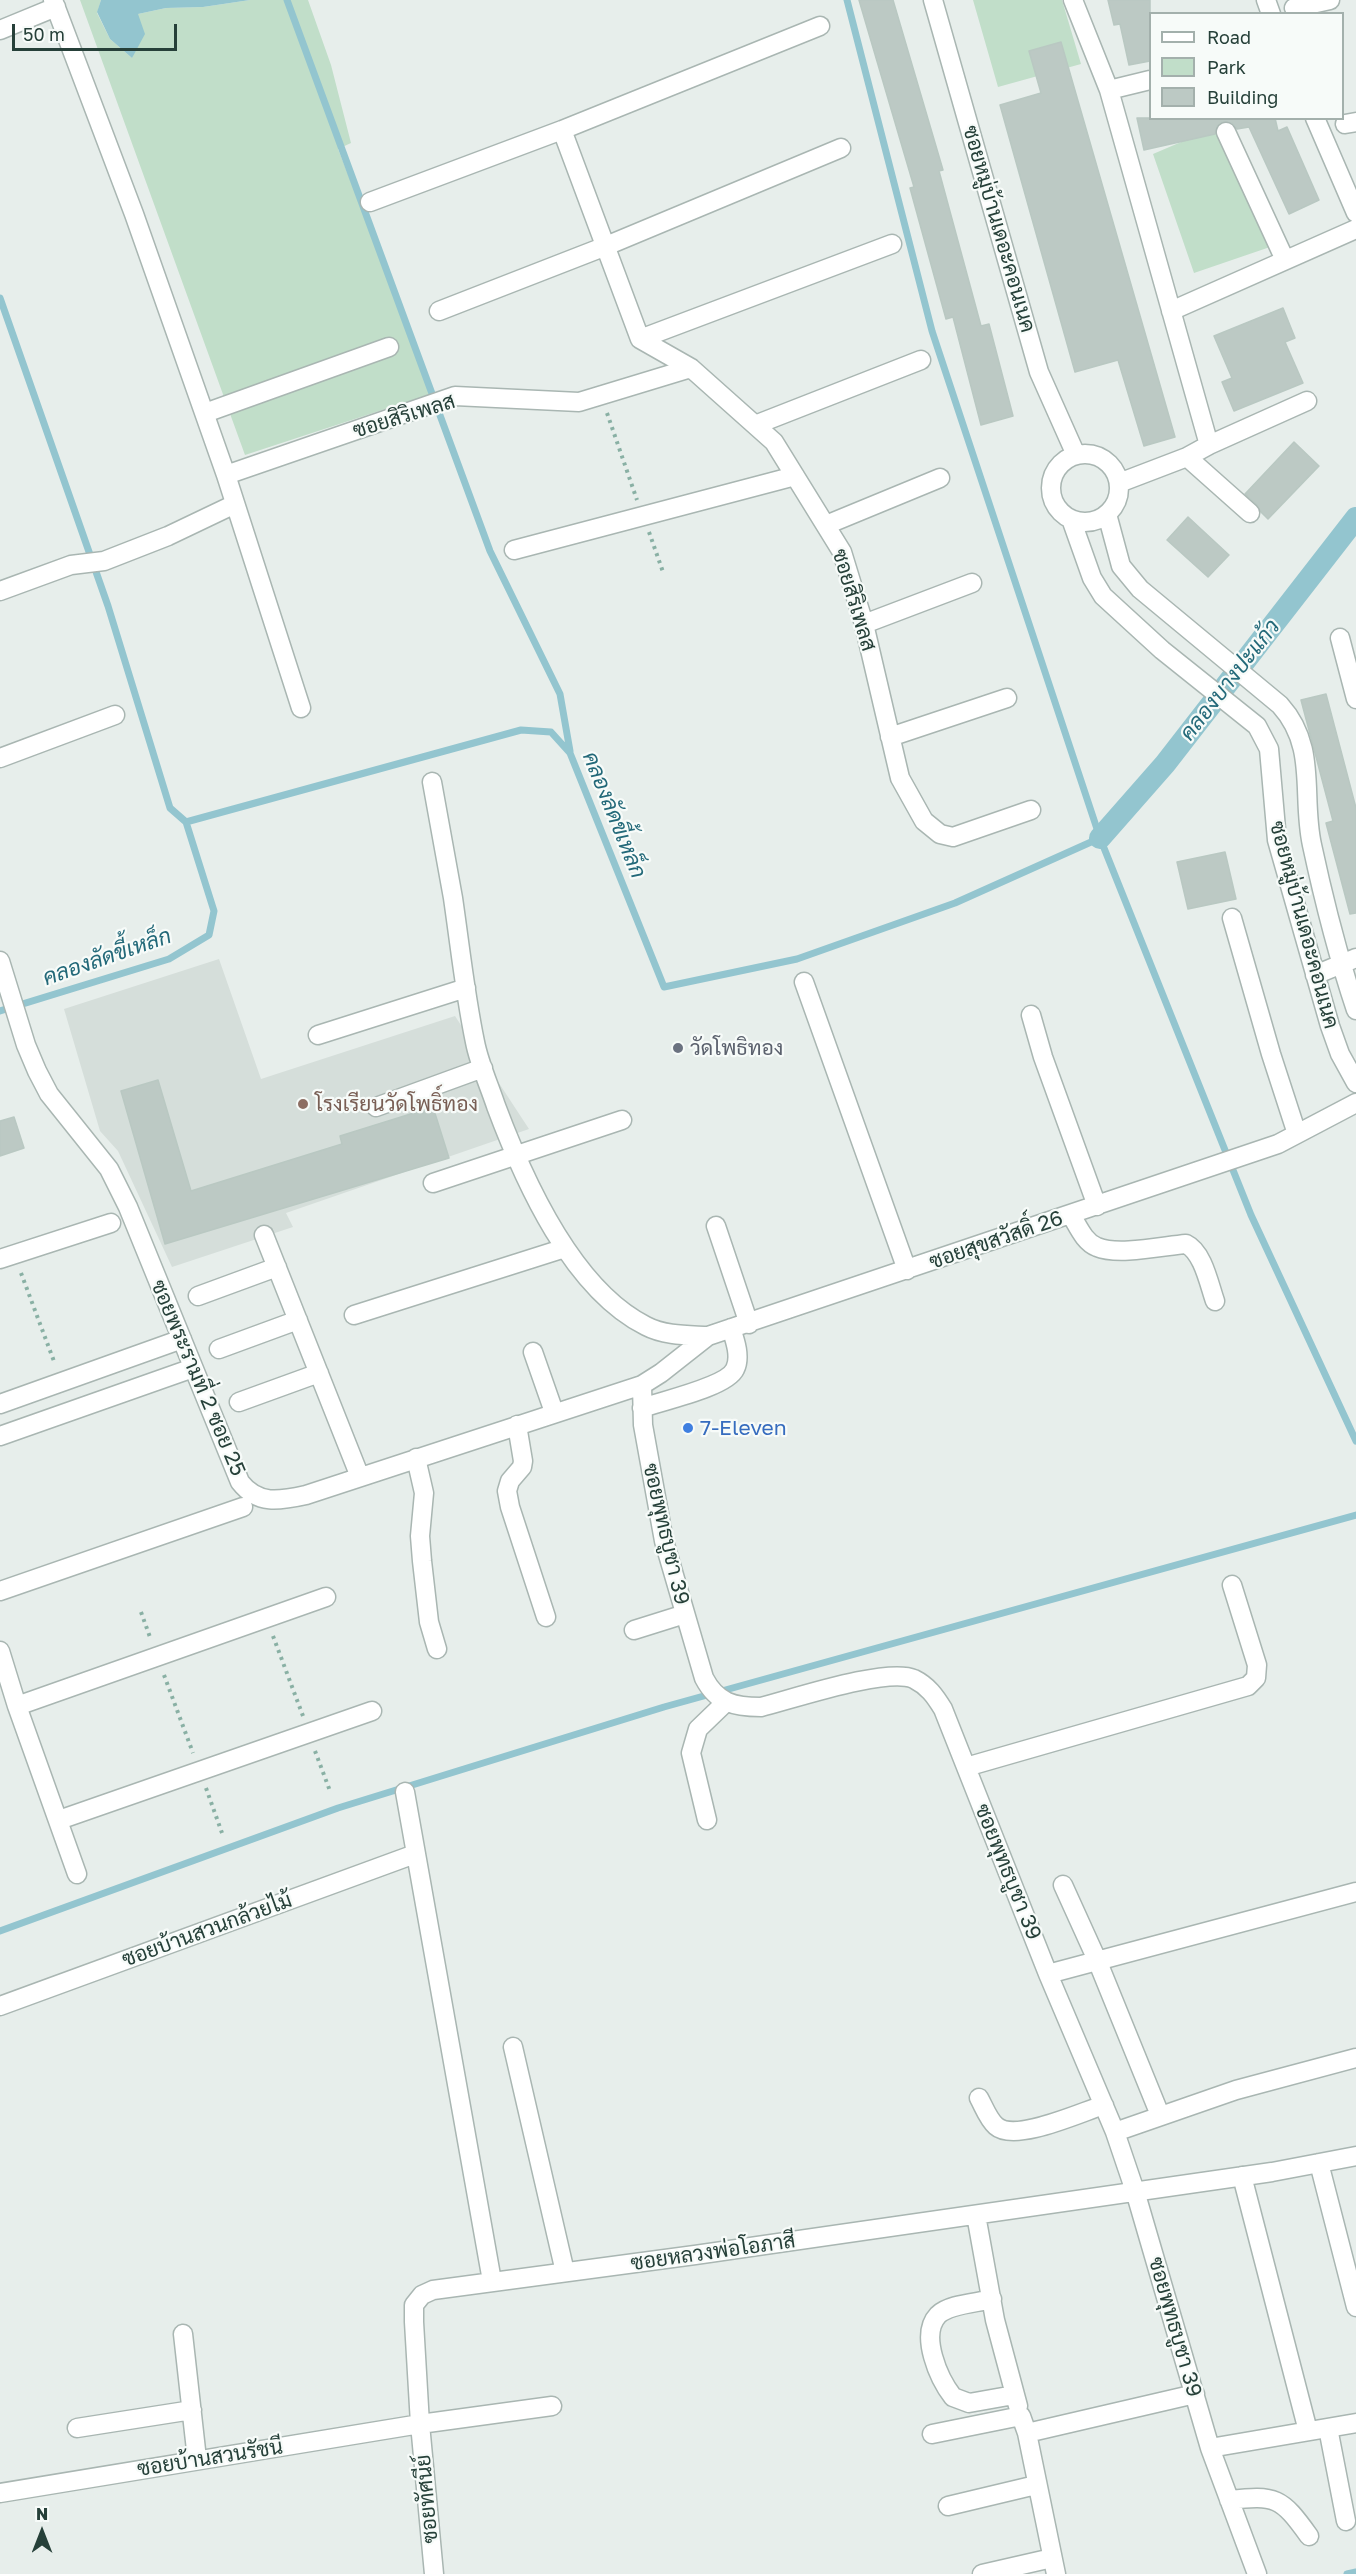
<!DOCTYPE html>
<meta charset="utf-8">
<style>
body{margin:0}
#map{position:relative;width:1356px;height:2574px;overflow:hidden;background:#e7eeeb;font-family:"Golos Text",sans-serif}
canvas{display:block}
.legend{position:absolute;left:1149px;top:12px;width:195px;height:108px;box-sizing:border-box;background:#f7fbf9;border:2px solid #a3b0ac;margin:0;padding:8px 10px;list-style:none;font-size:18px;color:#264039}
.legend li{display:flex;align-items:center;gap:12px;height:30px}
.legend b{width:30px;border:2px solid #a3b0ac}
.north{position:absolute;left:12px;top:2502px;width:60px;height:60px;-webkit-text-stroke:4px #f7fbf9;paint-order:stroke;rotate:0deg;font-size:16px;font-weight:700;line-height:24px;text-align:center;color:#264039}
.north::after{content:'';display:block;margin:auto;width:21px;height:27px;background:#264039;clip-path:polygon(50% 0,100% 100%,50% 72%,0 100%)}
.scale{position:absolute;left:12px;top:24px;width:165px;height:27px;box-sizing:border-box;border:3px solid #264039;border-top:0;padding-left:8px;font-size:18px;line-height:21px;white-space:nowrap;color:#264039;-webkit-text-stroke:4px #f7fbf9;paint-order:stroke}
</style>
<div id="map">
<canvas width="1356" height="2574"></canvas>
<ul class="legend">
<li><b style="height:8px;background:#fff"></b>Road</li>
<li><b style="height:16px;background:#c1dec9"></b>Park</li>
<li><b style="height:16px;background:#bcc9c4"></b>Building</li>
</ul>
<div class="north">N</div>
<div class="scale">50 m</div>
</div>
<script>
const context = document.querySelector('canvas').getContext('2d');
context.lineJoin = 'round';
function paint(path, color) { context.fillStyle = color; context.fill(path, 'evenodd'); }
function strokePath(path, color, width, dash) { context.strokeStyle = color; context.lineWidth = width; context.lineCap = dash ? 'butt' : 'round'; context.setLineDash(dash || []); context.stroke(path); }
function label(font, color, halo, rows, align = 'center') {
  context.font = font + ' "Golos Text",Sarabun,sans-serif'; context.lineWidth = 4.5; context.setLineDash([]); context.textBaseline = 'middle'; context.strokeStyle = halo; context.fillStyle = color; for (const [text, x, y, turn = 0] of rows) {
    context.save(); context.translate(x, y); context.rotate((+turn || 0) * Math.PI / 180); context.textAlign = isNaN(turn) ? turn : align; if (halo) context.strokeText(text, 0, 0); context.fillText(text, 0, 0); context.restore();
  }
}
const built = new Path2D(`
 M219,959L261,1079L455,1016L529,1129L286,1213L293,1227L172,1267L118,1151L100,1131L64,1009Z`);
const green = new Path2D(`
 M80,0H101L97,13L110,39L132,58L138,14L166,8L203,7L250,0H308L331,65L351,143L338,149L434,393L245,455Z
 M973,0H1062L1081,64L998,87Z
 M1214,128L1270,247L1194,273L1153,154Z`);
const water = new Path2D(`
 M101,0H250L203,7L166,8L138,14L145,34L132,58L110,39L97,12Z`);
const stream = new Path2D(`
 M287,0L490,551L560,694L570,751
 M847,0L932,331L1100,838L1251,1215L1356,1441
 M0,298L108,606L170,808L186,822
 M0,1011L169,959L209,935L214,911L186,822L521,730L551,732L570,753L664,987L797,959L955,903L1100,838
 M0,1931L338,1808L664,1707L1356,1515
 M1347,2574L1356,2572`);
const canal = new Path2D(`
 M1100,838L1165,764L1356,518`);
const building = new Path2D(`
 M859,0H893L943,170L939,171L981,326L989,324L1013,416L981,425L953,317L946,319L910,188L914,187Z
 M1108,0H1150V61L1129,65L1120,24L1114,25Z
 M1061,42L1175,437L1144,446L1118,360L1075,372L1000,105L1041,93L1029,51Z
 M1137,118H1275L1278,131L1287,127L1319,200L1289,214L1249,127L1237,129L1232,123L1222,122L1217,126L1215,134L1144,150Z
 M1283,308L1295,338L1285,342L1303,383L1234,411L1222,382L1232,378L1214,336Z
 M1294,442L1319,466L1268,519L1261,512L1257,505L1245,494Z
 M1188,517L1229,555L1208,577L1167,540Z
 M1326,694L1356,808V913L1350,914L1326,823L1333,821L1301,700Z
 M1225,852L1236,899L1188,909L1177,862Z
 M158,1080L191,1191L342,1144L340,1136L433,1107L449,1158L165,1244L121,1091Z
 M14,1117L24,1148L0,1156V1121Z`);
const path = new Path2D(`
 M607,413L637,500
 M649,532L663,572
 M21,1273L55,1364
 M141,1612L151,1640
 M273,1636L303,1716
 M164,1675L193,1753
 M315,1751L330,1791
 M206,1788L222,1833`);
const minor = new Path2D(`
 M53,0L134,214L226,475L301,708
 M933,0L1039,372L1076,455
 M1073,0L1109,90L1209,445L1187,457L1119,483
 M1266,0L1271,14
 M1294,8L1330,0
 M0,30L56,7
 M1109,90L1150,80
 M1315,118L1356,213
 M1345,124L1356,122
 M562,130L640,339L691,368L774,442L842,552L864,624L900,778L924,821L940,834L953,837L1031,810
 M1226,132L1285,260
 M370,202L562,130L820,26
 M439,311L606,246L841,148
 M1171,311L1356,229
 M640,339L892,244
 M205,413L389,347
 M755,425L921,360
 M1209,445L1307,401
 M1051 488a34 34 0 1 1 68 0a34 34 0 1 1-68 0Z
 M1187,457L1250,513
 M226,475L455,396L579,402L691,368
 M1107,514L1121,566L1140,589L1280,705C1318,747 1301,795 1312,845C1324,901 1338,956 1356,1010
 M1071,519L1092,578L1103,596L1162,650L1257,726L1269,749L1277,840L1330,1026L1340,1054L1356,1083
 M826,525L940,478
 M514,550L795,476
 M0,591L71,565L104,561L168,536L235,504
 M864,624L972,583
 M1340,638L1356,699
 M890,737L1007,698
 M0,758L115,715
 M432,782C439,821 446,859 453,898C460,946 465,994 475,1042C479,1063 489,1085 496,1106C524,1181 572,1289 646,1326C665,1336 688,1335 708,1336
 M1232,918L1271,1054L1297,1134
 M0,961L26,1045L37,1071L49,1094L109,1169L128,1207L240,1482C258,1505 279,1501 306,1495L642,1385L661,1373L708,1336L1278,1144L1356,1103
 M1315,975L1356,958
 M804,982L907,1270
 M1031,1015L1043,1057L1097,1206
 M318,1035L466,988
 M376,1107L483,1068
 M433,1183L622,1120
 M1071,1215C1078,1226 1084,1242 1097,1247C1118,1256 1163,1246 1186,1244C1203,1252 1209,1284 1215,1301
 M716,1226L749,1324
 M264,1235L360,1477
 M0,1259L111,1223
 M198,1296L277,1267
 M354,1315L565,1248
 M219,1349L298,1320
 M533,1352L554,1412
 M642,1385L643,1425L664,1541L704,1678C717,1703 734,1707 761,1707C793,1699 887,1667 914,1679C928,1686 935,1696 943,1709L1048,1974L1115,2132L1135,2191L1210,2448L1257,2574
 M239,1402L319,1373
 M0,1404L182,1339
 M642,1408C661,1401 727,1387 735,1369C741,1357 735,1340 731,1328
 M517,1425L523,1461L522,1467L510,1481L507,1491L510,1507L546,1617
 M0,1436L193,1368
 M416,1458L424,1493L420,1536L422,1561L429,1622L437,1649
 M0,1591L243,1507
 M634,1630L685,1614
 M0,1651L17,1706L77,1874
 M17,1706L326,1597
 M966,1767L1248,1686L1256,1678L1257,1665L1232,1585
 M405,1792L492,2281
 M59,1820L372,1711
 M707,1820L691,1753L698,1729L726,1702
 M1063,1885L1097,1960L1160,2115
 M1048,1974L1356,1892
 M0,2006L415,1854
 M513,2047L565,2272
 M979,2098C984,2107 988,2119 996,2126C1015,2143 1081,2112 1104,2105
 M1115,2132L1236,2090L1356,2058
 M1319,2163L1356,2307
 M1242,2176L1308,2431
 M976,2215L995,2320L1018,2406
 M992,2299C977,2303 949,2304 938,2315C919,2335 939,2379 953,2397L969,2403L1014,2395
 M183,2334L197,2459
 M77,2428L192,2410
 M1328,2428L1346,2521
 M1027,2433L1195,2394
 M932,2434L1021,2416L1027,2433L1056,2574
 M1210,2448L1356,2423
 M0,2493L420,2424L552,2406
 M1229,2500C1276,2495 1281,2497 1309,2536
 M948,2506L1036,2485
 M434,2574L420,2424L414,2322V2305L422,2295L433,2290L695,2255L1272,2172L1356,2156
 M982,2574L1052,2558`);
const markers = [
 [678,1048,6,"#6b7280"],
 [303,1104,6,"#8d6e63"],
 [688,1428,6,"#3f7fe0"]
];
const streetNames = [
 ["ซอยหมู่บ้านเดอะคอนเนค",999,229,74],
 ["ซอยสิริเพลส",404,416,-17],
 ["ซอยสิริเพลส",854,600,73],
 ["ซอยหมู่บ้านเดอะคอนเนค",1304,925,75],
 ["ซอยสุขสวัสดิ์ 26",996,1240,-19],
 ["ซอยพระรามที่ 2 ซอย 25",198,1378,67],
 ["ซอยพุทธบูชา 39",666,1534,77],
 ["ซอยพุทธบูชา 39",1008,1872,68],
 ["ซอยบ้านสวนกล้วยไม้",207,1930,-20],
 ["ซอยหลวงพ่อโอภาสี",713,2252,-8],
 ["ซอยพุทธบูชา 39",1175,2327,74],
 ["ซอยบ้านสวนรัชนี",210,2458,-9],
 ["ซอยทัศนีย์",427,2499,-95]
];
const worshipNames = [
 ["วัดโพธิทอง",690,1048]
];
const educationNames = [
 ["โรงเรียนวัดโพธิ์ทอง",315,1104]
];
const shopNames = [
 ["7-Eleven",700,1428]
];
const waterNames = [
 ["คลองบางปะแก้ว",1230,680,-52],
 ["คลองลัดขี้เหล็ก",614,815,68],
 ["คลองลัดขี้เหล็ก",107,957,-19]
];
paint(built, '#d5deda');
paint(green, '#c1dec9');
paint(water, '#93c5cf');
strokePath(stream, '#93c5cf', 7);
strokePath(canal, '#93c5cf', 22);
paint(building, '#bcc9c4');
strokePath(building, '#b9c8c2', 1.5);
strokePath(minor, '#a9b6b2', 21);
strokePath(path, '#89b0a4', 4, [3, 4.5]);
strokePath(minor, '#fff', 18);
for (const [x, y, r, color] of markers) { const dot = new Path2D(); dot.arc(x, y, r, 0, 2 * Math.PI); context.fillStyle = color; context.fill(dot); strokePath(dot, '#f7fbf9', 2); }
label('21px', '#264039', '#f7fbf9', streetNames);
label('21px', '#5b616d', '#f7fbf9', worshipNames, 'left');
label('21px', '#785e54', '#f7fbf9', educationNames, 'left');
label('21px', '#366cbe', '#f7fbf9', shopNames, 'left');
label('italic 22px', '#236979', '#f7fbf9', waterNames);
</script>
